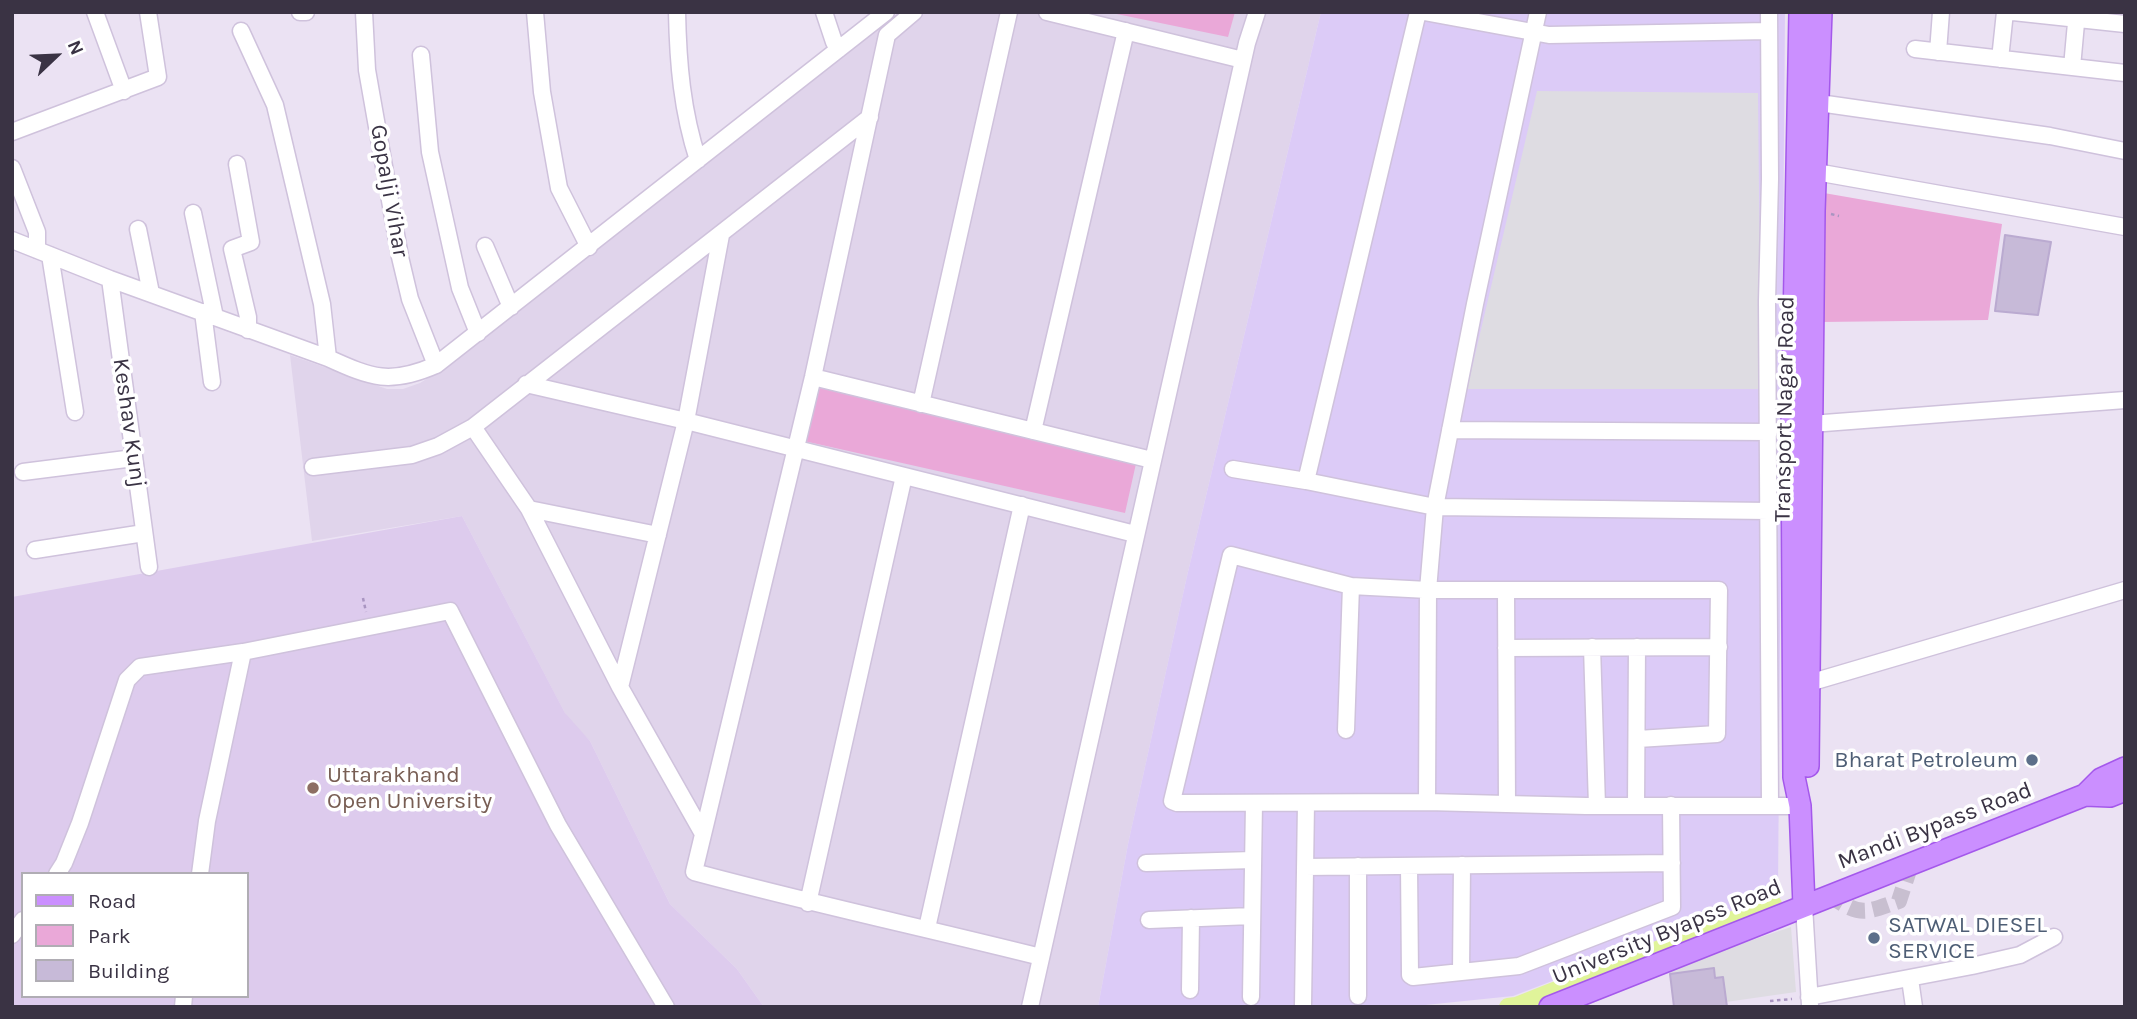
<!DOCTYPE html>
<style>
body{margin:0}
#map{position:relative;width:2137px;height:1019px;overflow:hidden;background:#ebe2f3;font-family:Karla,sans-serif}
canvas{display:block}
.frame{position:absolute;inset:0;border:14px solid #3a3344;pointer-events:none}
.legend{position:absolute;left:21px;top:872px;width:228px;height:126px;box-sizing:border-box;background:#fff;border:2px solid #b0adb4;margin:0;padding:9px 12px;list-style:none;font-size:21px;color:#3a3344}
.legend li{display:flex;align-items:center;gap:14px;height:35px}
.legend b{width:35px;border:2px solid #b0adb4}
.north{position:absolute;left:21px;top:21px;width:70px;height:70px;-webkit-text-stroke:5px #fff;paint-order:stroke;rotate:67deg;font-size:19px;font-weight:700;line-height:28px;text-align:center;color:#3a3344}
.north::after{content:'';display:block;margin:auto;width:24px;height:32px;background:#3a3344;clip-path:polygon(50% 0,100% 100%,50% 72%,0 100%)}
</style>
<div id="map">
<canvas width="2137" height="1019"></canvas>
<div class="frame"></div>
<ul class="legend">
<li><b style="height:9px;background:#cb8fff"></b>Road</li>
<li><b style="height:19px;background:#eaa8d8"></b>Park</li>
<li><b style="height:19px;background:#c7bad8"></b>Building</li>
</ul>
<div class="north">N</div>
</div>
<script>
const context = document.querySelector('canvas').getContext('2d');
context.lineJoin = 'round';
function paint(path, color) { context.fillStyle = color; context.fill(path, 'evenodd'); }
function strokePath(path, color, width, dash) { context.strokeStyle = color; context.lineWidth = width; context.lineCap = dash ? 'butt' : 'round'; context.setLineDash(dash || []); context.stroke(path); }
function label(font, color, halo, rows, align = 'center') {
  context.font = font + ' Karla,sans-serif'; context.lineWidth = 7; context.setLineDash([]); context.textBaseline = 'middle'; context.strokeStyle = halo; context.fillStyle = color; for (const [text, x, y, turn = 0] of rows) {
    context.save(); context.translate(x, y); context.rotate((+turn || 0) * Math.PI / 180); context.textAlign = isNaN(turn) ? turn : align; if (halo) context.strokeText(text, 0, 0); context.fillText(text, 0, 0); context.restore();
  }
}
const residential = new Path2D(`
 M899,12H1321L1187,576L1128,844L1098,1007H764L737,969L670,904L590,741L568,719L462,516L312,541L290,355L387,389H403L420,383L454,362Z`);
const commercial = new Path2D(`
 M1321,12H1785L1778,889L1768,898L1513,996L1406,1007H1098L1128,844L1187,576Z`);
const education = new Path2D(`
 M462,516L565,713L590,741L670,904L737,969L764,1007H12V597ZM23,874H247V996H23Z`);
const green = new Path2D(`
 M1107,12H1235L1228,37Z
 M1824,193L2002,224L1988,320L1821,322Z
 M817,387L1137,459L1125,513L804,441Z`);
const parking = new Path2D(`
 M1537,91L1758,93L1761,389H1467Z
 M1791,927L1796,992L1726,1002L1723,978H1715L1713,968L1670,974L1669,968Z`);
const canal = new Path2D(`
 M1508,1007L1516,1006L1773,904`);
const building = new Path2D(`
 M2005,235L2051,242L2038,315L1995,311Z
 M1714,968L1715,978L1723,977L1727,1007H1674L1670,974Z`);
const minorTunnel = new Path2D(`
 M1829,895C1861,917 1864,913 1899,901L1911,864`);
const path = new Path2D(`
 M1831,214L1839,216
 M363,598L366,612
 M1770,1001L1792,999`);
const minor = new Path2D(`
 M95,12L124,91
 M300,12H306
 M364,12L367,70L400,257L410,299L436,365
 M535,12L542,92L559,188L589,247
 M677,12C678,63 682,111 698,160
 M824,12L834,42L839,49
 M914,12L887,35L813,377L694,872C809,903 925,928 1041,957
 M1047,12L1243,60
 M1418,12L1306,481L1435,507L1769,511
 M1424,12L1549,35L1768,31
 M1538,12L1475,304L1435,507L1428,590L1427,802L1586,806H1800
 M1769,12L1770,179L1767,301L1770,805
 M2013,12L2125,24
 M241,31L275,105L322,304L328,358
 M1915,49L2125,73
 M1938,52L1941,12
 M421,55L430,152L460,288L478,333
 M2000,59L2005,12
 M2072,67L2077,12
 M1819,103L2050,136L2125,151
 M12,132L158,77L148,12
 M237,164L251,242L232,249L248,317V330
 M12,168L37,232V250
 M1816,172L2125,227
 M193,213L215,317
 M138,229L151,293
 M12,240L110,279L328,358C372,378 390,385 436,365L886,12
 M485,246L511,307
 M50,255L75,412
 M110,279L149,567
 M203,312L212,382
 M813,377L1152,460
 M526,384L686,421L1135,534
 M921,404L1009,12
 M1811,424L2125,400
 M473,427L529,509L620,687L702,832
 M1450,430L1769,432
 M1033,431L1126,31
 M313,467L412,455L438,446L473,427L870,117
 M1233,469L1306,481
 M23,472L134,458
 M529,509L658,535
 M35,550L144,533
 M1506,590L1507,804
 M1592,647L1597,806
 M1506,648L1719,647
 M1809,683L2125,590
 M620,687L686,421L721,235
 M1346,730L1351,586
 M1427,802L1177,803L1172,801L1231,555L1351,586L1428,590H1719L1717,734L1638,739
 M1636,805L1637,647
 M1146,863L1253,860
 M1358,866V996
 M1409,866L1410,975L1413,977L1519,966L1672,907L1671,805
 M1305,867L1672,863
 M57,874L64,863L80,823L127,680L140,667L243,652L450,611L558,825L666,1007
 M200,874L207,821L243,652
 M808,903L904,476
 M1804,906L1810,1005
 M1149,920L1252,916
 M927,928L1022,505
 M12,935L23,920
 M1461,972L1462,865
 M1910,979L1914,1007
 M1190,990L1191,918
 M1251,997L1254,803
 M1809,997L1972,966L2020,955L2054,937
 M1303,1005L1306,803
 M183,1007L184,996
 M1030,1007L1247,43L1257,12`);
const major = new Path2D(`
 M1800,12L1792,427L1794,777L1800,806L1804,906
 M1808,766L1814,211L1821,12
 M2085,795L2101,779L2125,768
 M1550,1007L2085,795L2110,796L2125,790`);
const markers = [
 [2032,760,7,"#5c6f8a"],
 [313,788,7,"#8d6e63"],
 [1874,938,7,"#5c6f8a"]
];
const streetNames = [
 ["Gopalji Vihar",389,191,80],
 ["Transport Nagar Road",1785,409,-89],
 ["Keshav Kunj",129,423,82],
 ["Mandi Bypass Road",1935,826,-21],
 ["University Byapss Road",1667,932,-22]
];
const serviceNames = [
 ["Bharat Petroleum",2018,760],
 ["SATWAL DIESEL",1888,925,"left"],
 ["SERVICE",1888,951,"left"]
];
const educationNames = [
 ["Uttarakhand",327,775],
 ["Open University",327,801]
];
paint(residential, '#e0d4eb');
paint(commercial, '#dccbf7');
paint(education, '#ddcbed');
paint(green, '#eaa8d8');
paint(parking, '#dedce2');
strokePath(canal, '#e0f49a', 18);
paint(building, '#c7bad8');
strokePath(building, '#baaad0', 2);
strokePath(minorTunnel, '#c8bfd0', 16, [16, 8]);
strokePath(minor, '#cfc2dc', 19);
strokePath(major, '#a458eb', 24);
strokePath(path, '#a995c1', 2.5, [3.5, 3.5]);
strokePath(minor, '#fff', 16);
strokePath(major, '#cb8fff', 21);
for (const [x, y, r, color] of markers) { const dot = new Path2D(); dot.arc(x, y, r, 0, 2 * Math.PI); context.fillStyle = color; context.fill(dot); strokePath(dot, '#fff', 2.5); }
label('23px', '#3a3344', '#fff', streetNames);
label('23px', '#4e5e75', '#fff', serviceNames, 'right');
label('23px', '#785e54', '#fff', educationNames, 'left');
</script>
